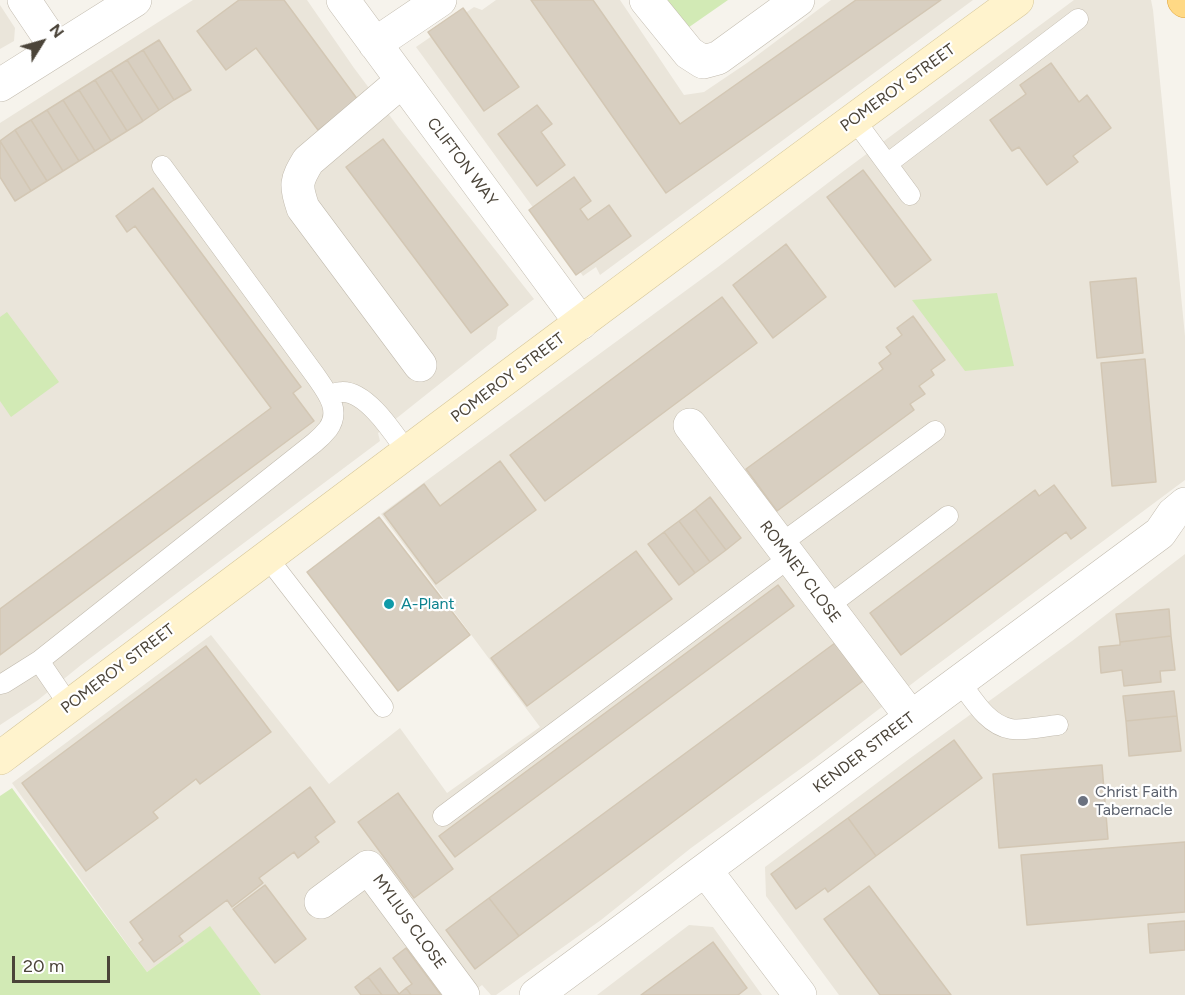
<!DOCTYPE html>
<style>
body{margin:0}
#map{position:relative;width:1185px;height:995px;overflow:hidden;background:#f6f3ec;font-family:Figtree,sans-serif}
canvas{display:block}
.north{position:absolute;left:12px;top:12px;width:60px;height:60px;-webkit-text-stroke:4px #fff;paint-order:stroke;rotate:53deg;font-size:16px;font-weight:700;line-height:24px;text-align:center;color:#4b4439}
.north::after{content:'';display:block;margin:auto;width:21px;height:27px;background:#4b4439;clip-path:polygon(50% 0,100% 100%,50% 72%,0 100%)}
.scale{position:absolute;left:12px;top:956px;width:98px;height:27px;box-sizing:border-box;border:3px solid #4b4439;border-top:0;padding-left:8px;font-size:18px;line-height:21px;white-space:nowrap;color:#4b4439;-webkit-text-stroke:4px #fff;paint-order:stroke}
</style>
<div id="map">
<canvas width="1185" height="995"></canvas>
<div class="north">N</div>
<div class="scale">20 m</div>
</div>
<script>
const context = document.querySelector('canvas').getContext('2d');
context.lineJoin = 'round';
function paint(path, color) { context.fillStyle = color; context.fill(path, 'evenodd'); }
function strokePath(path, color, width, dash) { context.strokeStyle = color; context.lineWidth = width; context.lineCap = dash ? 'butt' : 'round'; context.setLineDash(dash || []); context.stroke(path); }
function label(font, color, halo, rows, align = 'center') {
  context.font = font + ' Figtree,sans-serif'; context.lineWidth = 4.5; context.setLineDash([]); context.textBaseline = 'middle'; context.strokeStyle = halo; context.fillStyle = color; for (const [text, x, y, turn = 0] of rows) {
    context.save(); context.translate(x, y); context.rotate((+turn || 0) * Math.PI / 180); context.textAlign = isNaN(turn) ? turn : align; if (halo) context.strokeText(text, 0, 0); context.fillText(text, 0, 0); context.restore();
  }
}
const residential = new Path2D(`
 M193,0H307L354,68L399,128L534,299L498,327L496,339L378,433L380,441L81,665L38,700L0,725V123Z
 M496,0H620L684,95L704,92L747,63L831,0H973L600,275L596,267L583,276L416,47L474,7L482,10Z
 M1074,0H1151L1153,10L1185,336V480L926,673L814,759L691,848L601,920L496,995H491L482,985L469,995H261L210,927L147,972L12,783L211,635L329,784L400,728L447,793L540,727L381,514L718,267L841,173Z
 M0,5L15,28L14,41L0,49Z
 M1185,554V995H839L766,896L765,867L909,759L1072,641Z
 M689,925L713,927L762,995H597Z`);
const green = new Path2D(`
 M659,0H728L682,32Z
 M997,293L1014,366L965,371L912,300Z
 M7,312L59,382L11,417L0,401V317Z
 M12,788L147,972L210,926L261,995H0V796Z`);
const building = new Path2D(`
 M239,0H284L358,100L318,130L256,48L226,70L197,31Z
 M531,0H593L680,124L856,0H941L666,193Z
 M463,8L519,87L484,111L428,32Z
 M159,40L191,90L174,100L143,50Z
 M143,50L174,100L159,110L127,60Z
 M127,60L159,110L143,121L111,70Z
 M1051,63L1079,102L1087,95L1111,128L1073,156L1078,162L1047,185L1019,147L1012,151L990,120L1026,94L1020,85Z
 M111,70L143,121L127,131L95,80Z
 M95,80L127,131L111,141L79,90Z
 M79,90L111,141L95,151L63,100Z
 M63,100L95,151L79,161L47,110Z
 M537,105L552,124L541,132L565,165L537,186L498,134Z
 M47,110L79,161L63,171L31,120Z
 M31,120L63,171L47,181L15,130Z
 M15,130L47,181L31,191L0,141Z
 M383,139L508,305L471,333L346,167Z
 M0,141L31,191L15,201L0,177Z
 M863,170L931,260L895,287L827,197Z
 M574,177L591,201L580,209L588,220L609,205L631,236L576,275L529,210Z
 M153,188L301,387L293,393L314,421L0,655V609L271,408L135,226L127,232L116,216Z
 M786,244L826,297L773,338L733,285Z
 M1136,278L1143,353L1097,358L1090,282Z
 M722,297L757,343L545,501L510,455Z
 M913,316L945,360L931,370L934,375L919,386L925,394L910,404L914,410L777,511L746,469L883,369L879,363L891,354L886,347L902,335L897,328Z
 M1145,359L1156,482L1112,486L1101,363Z
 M500,461L536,510L436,584L384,514L424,484L440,506Z
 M1054,485L1086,528L1071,539L1066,532L901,655L870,613L1035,490L1039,496Z
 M710,497L741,538L726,550L695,509Z
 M695,509L726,550L710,562L679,521Z
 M379,517L470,635L398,691L307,572Z
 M679,521L710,562L695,573L664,532Z
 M664,532L695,573L679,585L648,544Z
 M636,551L672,599L527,706L491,658Z
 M778,585L794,606L455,857L439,836Z
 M1169,609L1171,636L1120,642L1116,614Z
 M1171,636L1175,670L1160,671L1161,682L1124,686L1122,670L1101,673L1099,647L1120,645V642Z
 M835,643L863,681L519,936L489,898Z
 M206,646L271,732L200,784L196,779L153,812L158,818L86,871L22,783Z
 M1174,691L1177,716L1126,721L1123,696Z
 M1177,716L1181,751L1129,756L1126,721Z
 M954,740L982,778L876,856L848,818Z
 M1102,765L1108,839L999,848L993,774Z
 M310,787L335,822L315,837L319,842L298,858L294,852L259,878L263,883L232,907L227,900L179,936L183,941L154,962L139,943L143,940L130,922Z
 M398,793L453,869L414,898L358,822Z
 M848,818L876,856L828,892L825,888L796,909L771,874Z
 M1185,842V912L1027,925L1021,855Z
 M265,885L306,939L275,963L233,909Z
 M869,886L951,995H880L824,919Z
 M489,898L519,936L475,969L446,930Z
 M1185,921V950L1150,953L1148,924Z
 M713,942L747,988L738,995H641Z
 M406,948L441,995H411L406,988L412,984L393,958Z
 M380,968L399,994L406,988L411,995H382L368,977Z
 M368,977L382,995H361L355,987Z`);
const service = new Path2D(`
 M854,119L910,195
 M887,164L1078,19
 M328,395C333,394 338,392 342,392C367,391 394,434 407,452
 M779,545L935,431
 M267,557L383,707
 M827,607L948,516
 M39,661L69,705
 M960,682C973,699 987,725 1011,729C1022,731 1046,726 1058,725
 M0,684L4,683L39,661L314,443C319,439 324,434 328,429C342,410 326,391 315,375L162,166
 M443,816L789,558`);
const minor = new Path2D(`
 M24,0L57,49
 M343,0L581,323
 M646,0L689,53L703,62L718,58L798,0
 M375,44L440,0
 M402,81L308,161C296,181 295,185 303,208L420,365
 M0,85L135,0
 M690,425L911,717
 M706,871L800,995
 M321,902L368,867L463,995
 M536,995L1160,533L1173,514L1185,504`);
const secondary = new Path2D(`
 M0,758C338,504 676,249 1017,0`);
const trunk = new Path2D(`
 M1184,0L1185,1`);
const markers = [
 [389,604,6,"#0f9aa8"],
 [1083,801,6,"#6b7280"]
];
const streetNames = [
 ["POMEROY STREET",898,88,-36],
 ["CLIFTON WAY",462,162,53],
 ["POMEROY STREET",508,378,-37],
 ["ROMNEY CLOSE",800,572,53],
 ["POMEROY STREET",118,669,-37],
 ["KENDER STREET",864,753,-37],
 ["MYLIUS CLOSE",409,922,54]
];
const cultureNames = [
 ["A-Plant",401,604]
];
const worshipNames = [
 ["Christ Faith",1095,792],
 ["Tabernacle",1095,810]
];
paint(residential, '#eae5da');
paint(green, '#d2eab5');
paint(building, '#d8cfc1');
strokePath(building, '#d3c7b4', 1.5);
strokePath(service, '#c2bbae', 21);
strokePath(minor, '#c2bbae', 34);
strokePath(secondary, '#d6c79b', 34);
strokePath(trunk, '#e0a43c', 34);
strokePath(service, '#fff', 20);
strokePath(minor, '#fff', 33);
strokePath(secondary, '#fff3cd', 33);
strokePath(trunk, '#ffd985', 33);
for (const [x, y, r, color] of markers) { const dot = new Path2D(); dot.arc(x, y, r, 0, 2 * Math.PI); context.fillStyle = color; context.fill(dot); strokePath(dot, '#fff', 2); }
label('16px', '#4b4439', '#fff', streetNames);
label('16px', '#0d838f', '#fff', cultureNames, 'left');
label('16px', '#5b616d', '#fff', worshipNames, 'left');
</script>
